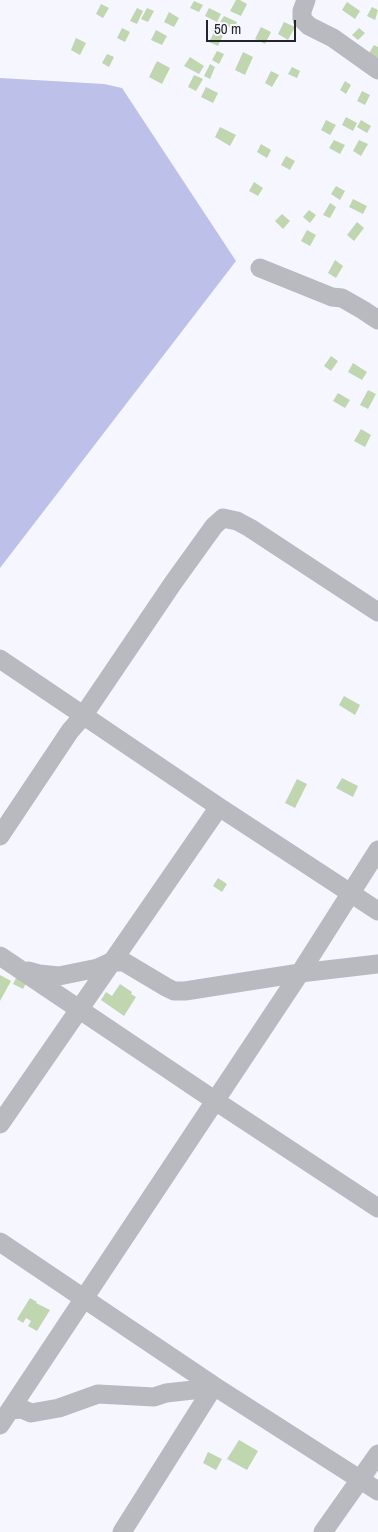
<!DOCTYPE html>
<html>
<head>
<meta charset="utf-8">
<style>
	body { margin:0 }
	#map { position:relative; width:378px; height:1532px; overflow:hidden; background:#f5f6ff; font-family:"Archivo Narrow",sans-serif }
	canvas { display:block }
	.scale { position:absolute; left:206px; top:20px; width:90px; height:22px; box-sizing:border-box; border:2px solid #24252a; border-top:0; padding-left:6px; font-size:15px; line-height:18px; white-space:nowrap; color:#24252a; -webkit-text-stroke:4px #f5f6ff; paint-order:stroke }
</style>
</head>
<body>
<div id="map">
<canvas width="378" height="1532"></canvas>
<div class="scale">50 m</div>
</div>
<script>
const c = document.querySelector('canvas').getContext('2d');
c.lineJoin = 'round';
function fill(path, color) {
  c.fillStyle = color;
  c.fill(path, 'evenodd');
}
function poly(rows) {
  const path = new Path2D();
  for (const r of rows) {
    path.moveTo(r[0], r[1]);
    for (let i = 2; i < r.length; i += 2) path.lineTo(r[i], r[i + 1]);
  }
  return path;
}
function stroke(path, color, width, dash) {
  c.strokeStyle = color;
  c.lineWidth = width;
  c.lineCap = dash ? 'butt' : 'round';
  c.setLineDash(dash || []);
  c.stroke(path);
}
fill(poly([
	[0,78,104,84,122,88,236,261,0,568]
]), '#bdc0e9');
fill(poly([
	[236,0,240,0,247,4,241,16,230,11],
	[194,1,203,5,199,12,190,8],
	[347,2,360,11,355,19,342,10],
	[101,4,109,8,103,18,96,14],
	[372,7,378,10,375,20,367,16],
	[137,8,143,11,137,24,130,21],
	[147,8,154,11,148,22,141,19],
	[209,8,221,14,217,22,205,16],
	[169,12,179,18,174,27,164,22],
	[224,16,237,22,233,29,220,22],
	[284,22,295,27,288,40,278,34],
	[218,25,226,29,218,46,209,42],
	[261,27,271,32,265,44,255,39],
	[122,28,130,32,125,42,117,38],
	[359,28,365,33,358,40,352,35],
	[156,30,167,36,162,45,151,40],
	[76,38,86,43,80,55,71,50],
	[374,45,378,47,378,59,369,53],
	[217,51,224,54,219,64,212,60],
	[243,52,253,57,245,75,235,70],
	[107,54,114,57,109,67,102,63],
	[190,57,204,66,199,74,184,66],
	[157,61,170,68,162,84,149,77],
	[210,64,215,67,210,79,204,76],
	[292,67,300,71,297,78,288,74],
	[271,71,279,75,272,87,265,83],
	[194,75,203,79,196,91,188,87],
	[345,81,351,85,346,94,340,90],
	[206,87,218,93,213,103,201,97],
	[362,91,370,95,365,105,357,101],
	[346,117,357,123,353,131,342,125],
	[326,120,336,125,330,135,321,130],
	[361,120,371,126,367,133,357,127],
	[220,127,236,135,230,146,215,137],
	[334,140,345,145,340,154,329,148],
	[359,140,368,144,361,156,353,151],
	[261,144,271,150,267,158,257,152],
	[286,156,295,161,290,170,281,165],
	[254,182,263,188,258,196,249,191],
	[336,186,345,191,340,200,331,194],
	[353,199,367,206,363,214,349,207],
	[330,203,336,207,330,218,323,215],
	[309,210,316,215,310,223,303,217],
	[282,214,290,221,283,229,275,221],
	[357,222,364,228,354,241,347,235],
	[307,230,316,235,310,246,301,241],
	[335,260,343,266,336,278,328,273],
	[331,356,338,361,331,371,324,366],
	[353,363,367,372,362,380,348,372],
	[368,390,376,394,368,409,360,405],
	[338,393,350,400,345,408,333,401],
	[361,429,371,435,365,447,354,441],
	[344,696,360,705,355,715,339,705],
	[342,778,358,786,353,797,336,788],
	[297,779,307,784,295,808,285,803],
	[218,878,227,884,222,892,213,886],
	[0,975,11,981,0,1001],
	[16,978,26,983,23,989,13,984],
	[120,984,132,992,131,994,136,997,124,1016,101,1000,106,992,112,996],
	[30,1298,37,1302,36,1303,50,1310,37,1331,28,1326,31,1321,26,1318,23,1323,17,1319],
	[239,1440,258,1451,247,1470,227,1459],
	[208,1452,222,1459,216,1470,203,1463]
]), '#c0d6af');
stroke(poly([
	[306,0,302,11,302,19,309,26,333,38,378,70],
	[260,268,332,297,342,298,363,310,378,320],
	[0,659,219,807,378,911],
	[0,836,70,731,83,716,173,583,214,526,223,518,237,521,250,528,378,612],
	[0,956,214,1100,378,1208],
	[28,971,39,974,59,976,98,968,111,962,124,962,166,987,174,991,185,991,300,973,378,964],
	[0,1124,219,807],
	[0,1242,214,1386,378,1491],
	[10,1410,22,1409,31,1413,59,1408,98,1394,154,1397,166,1393,202,1389,214,1386,122,1532],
	[0,1425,300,973,378,850],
	[323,1532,378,1454]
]), '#b9bac0', 19);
</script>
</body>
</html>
